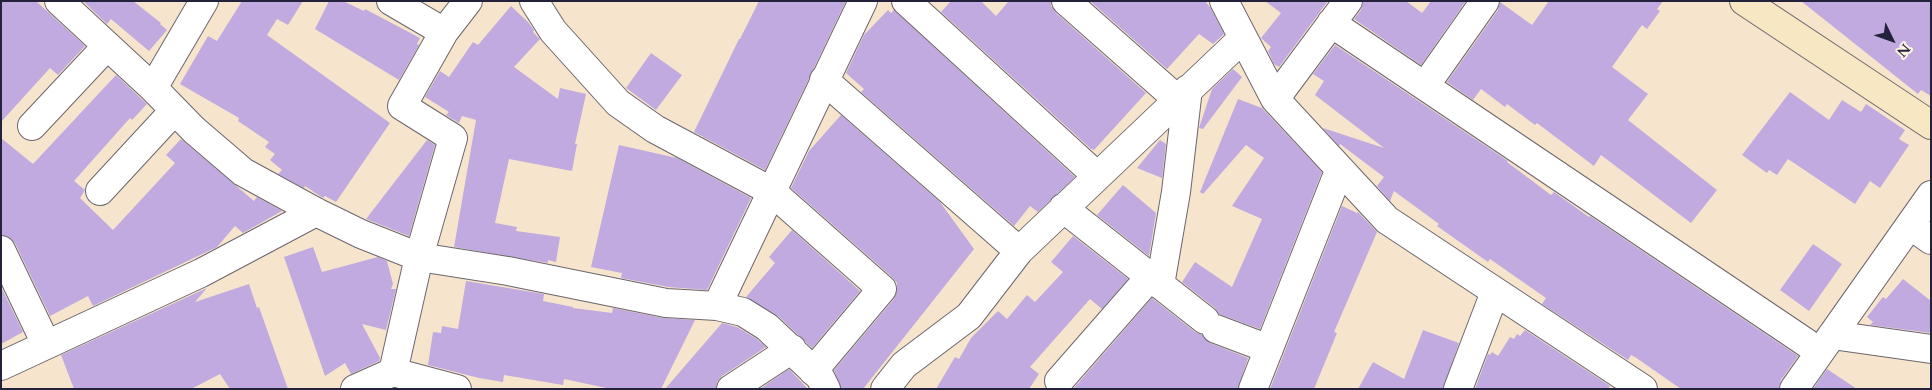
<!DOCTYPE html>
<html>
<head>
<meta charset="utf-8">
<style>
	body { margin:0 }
	#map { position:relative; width:1932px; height:390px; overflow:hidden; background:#f6e5cc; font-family:Cardo,serif }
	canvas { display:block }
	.frame { position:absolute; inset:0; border:2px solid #22223b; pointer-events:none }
	.north { position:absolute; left:1867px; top:15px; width:50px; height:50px; -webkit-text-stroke:4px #fcf5e5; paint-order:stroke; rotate:132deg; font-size:14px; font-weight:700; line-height:20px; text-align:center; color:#22223b }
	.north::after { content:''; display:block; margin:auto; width:18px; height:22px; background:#22223b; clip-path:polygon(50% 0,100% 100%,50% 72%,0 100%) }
</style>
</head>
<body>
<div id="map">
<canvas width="1932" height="390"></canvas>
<div class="frame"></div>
<div class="north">N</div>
</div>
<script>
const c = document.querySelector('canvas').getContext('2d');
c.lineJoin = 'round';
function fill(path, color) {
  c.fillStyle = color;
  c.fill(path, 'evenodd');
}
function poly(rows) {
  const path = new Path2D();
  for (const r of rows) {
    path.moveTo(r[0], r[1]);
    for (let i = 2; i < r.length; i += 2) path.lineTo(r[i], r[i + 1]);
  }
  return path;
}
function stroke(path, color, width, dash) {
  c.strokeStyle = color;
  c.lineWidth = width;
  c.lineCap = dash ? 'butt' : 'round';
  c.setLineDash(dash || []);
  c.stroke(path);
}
fill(poly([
	[1,1,36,1,85,46,58,75,50,68,1,122],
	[84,1,133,1,161,23,160,24,167,30,149,51,111,19,107,24,84,2],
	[242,1,303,1,288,25,277,19,267,35,390,123,336,202,325,196,323,198,305,186,304,188,278,174,282,170,270,160,275,154,265,147,269,142,238,121,239,118,180,84,208,36,217,41],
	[329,1,343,1,364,11,365,9,420,38,417,44,419,45,399,80,315,29],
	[759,1,846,1,765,170,694,132,739,39,740,39],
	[951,1,981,1,996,16,1009,1,1051,1,1051,6,1056,13,1146,93,1094,150,1091,149,941,12],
	[1090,1,1205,1,1210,7,1224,34,1213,44,1199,34,1167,69],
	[1265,1,1328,1,1279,67,1274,64,1268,51,1271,47,1261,38,1281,13],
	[1363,1,1406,1,1422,13,1431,1,1466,1,1421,65,1354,19,1361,10],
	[1549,1,1663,1,1657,9,1660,11,1647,29,1642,25,1612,67,1648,94,1628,120,1717,190,1691,223,1601,155,1594,166,1537,123,1535,125,1507,104,1505,107,1481,89,1473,100,1447,82,1498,10,1500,2,1532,25],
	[1801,1,1931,1,1931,96,1921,90,1918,94],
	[511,6,528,22,534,30,533,32,540,39,514,67,558,99,560,88,586,94,575,144,577,144,572,171,509,159,495,223,517,227,516,231,560,237,556,262,548,260,548,263,454,247,476,120,462,116,459,123,446,115,449,112,425,97,440,71,449,77,473,42,478,45],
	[888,10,891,13,894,10,1075,177,1038,212,1030,206,1014,226,861,92,864,89,846,73,864,35],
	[1335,45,1505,159,1508,161,1507,162,1551,195,1554,192,1589,217,1590,216,1798,356,1781,380,1779,389,1681,389,1635,357,1631,355,1628,360,1542,304,1546,298,1490,259,1488,262,1437,226,1439,224,1394,191,1390,201,1377,186,1384,177,1340,144,1339,146,1323,128,1384,148,1315,95,1324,81,1313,74],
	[651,53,682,75,656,110,626,88],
	[1233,69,1242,77,1203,129,1199,128,1212,89],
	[116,75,147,104,132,120,130,118,74,181,85,190,80,198,113,230,175,163,166,155,181,139,254,201,257,197,282,211,243,233,235,226,217,247,93,306,88,296,50,316,15,243,9,237,1,235,1,138,33,164],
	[1790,92,1829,120,1842,100,1861,112,1866,104,1905,130,1899,139,1909,145,1880,188,1870,181,1855,204,1788,159,1777,175,1769,170,1767,173,1742,155],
	[1238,99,1262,108,1322,172,1260,329,1219,314,1215,308,1182,282,1195,262,1232,287,1262,219,1232,206,1264,158,1246,145,1203,194,1200,192],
	[841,115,940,202,974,249,863,389,841,389,834,370,894,299,897,291,897,283,892,277,791,188,809,151],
	[427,140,435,145,409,236,366,219],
	[1160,140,1166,144,1162,178,1137,168],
	[619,145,677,158,751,198,707,290,668,287,621,278,622,273,591,267],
	[1123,185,1156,213,1149,256,1097,215],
	[1342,206,1357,213,1358,212,1377,232,1334,332,1337,333,1314,389,1270,389],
	[792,230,860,291,812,348,778,316,746,297,775,263,769,257],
	[1073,236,1128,279,1102,309,1090,299,1030,367,1039,374,1029,389,936,389,955,357,959,359,971,338,998,311,1007,319,1027,295,1035,302,1063,272,1051,262],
	[1813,244,1842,264,1809,311,1780,290],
	[313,247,322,272,378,257,387,261,393,284,391,289,396,289,386,330,362,324,380,358,379,361,351,374,345,363,325,376,284,257],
	[1903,279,1931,301,1931,333,1870,325,1873,322,1867,317,1883,297,1886,299],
	[466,281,544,294,543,301,573,307,573,308,612,313,613,308,663,318,695,320,661,389,611,389,564,379,563,385,504,375,503,382,479,378,428,365,433,332,441,333,442,326,458,329],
	[249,284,257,308,259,307,288,389,230,389,220,374,191,389,74,389,61,355,207,288,195,302],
	[1,287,23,332,1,344],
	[1152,298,1195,332,1202,335,1210,343,1248,358,1238,389,1073,389],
	[722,323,737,327,757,339,766,347,722,376,717,382,716,389,665,389],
	[1423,330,1459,343,1443,389,1358,389,1373,362,1404,379],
	[1525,330,1610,386,1608,389,1475,389,1488,354,1490,355,1492,352,1498,356,1510,337,1514,339,1517,334,1520,336],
	[789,369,808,389,760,389],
	[1827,369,1857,389,1813,389]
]), '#c0aadf');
const street = poly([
	[59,1,153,88,194,130,243,172,316,212,361,234,419,257,508,271,666,303,717,306,743,312,767,327,820,377,826,389],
	[391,1,444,32],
	[534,1,553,31,618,103,655,129,771,191,882,289,813,371],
	[906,1,1097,176],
	[1066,1,1177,99],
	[1224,1,1275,99,1387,220,1643,389],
	[1331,23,1820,352],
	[824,80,1019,251],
	[1425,86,1485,1],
	[153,88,204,1],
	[1275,99,1348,1],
	[32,126,107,46],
	[100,191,174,111],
	[1063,208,1205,320],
	[1910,225,1931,240],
	[1,250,46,344],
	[1160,285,1176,192,1188,89],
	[717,306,863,1],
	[1216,329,1269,349],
	[1832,335,1931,349],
	[1,366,201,273,316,212],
	[393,372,419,257,453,138,402,106,444,32,468,1],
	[1059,381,1150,277],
	[355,389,393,372,457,389],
	[731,389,792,349],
	[885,389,904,365,969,316,1019,251,1242,39],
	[1253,389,1339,171],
	[1458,389,1495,292],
	[1794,389,1931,195]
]);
const secondary = poly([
	[1744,1,1931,125]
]);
stroke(street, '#6c666e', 30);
stroke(secondary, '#6c666e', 30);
stroke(street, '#fff', 28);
stroke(secondary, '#f7e8c3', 28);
</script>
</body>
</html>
